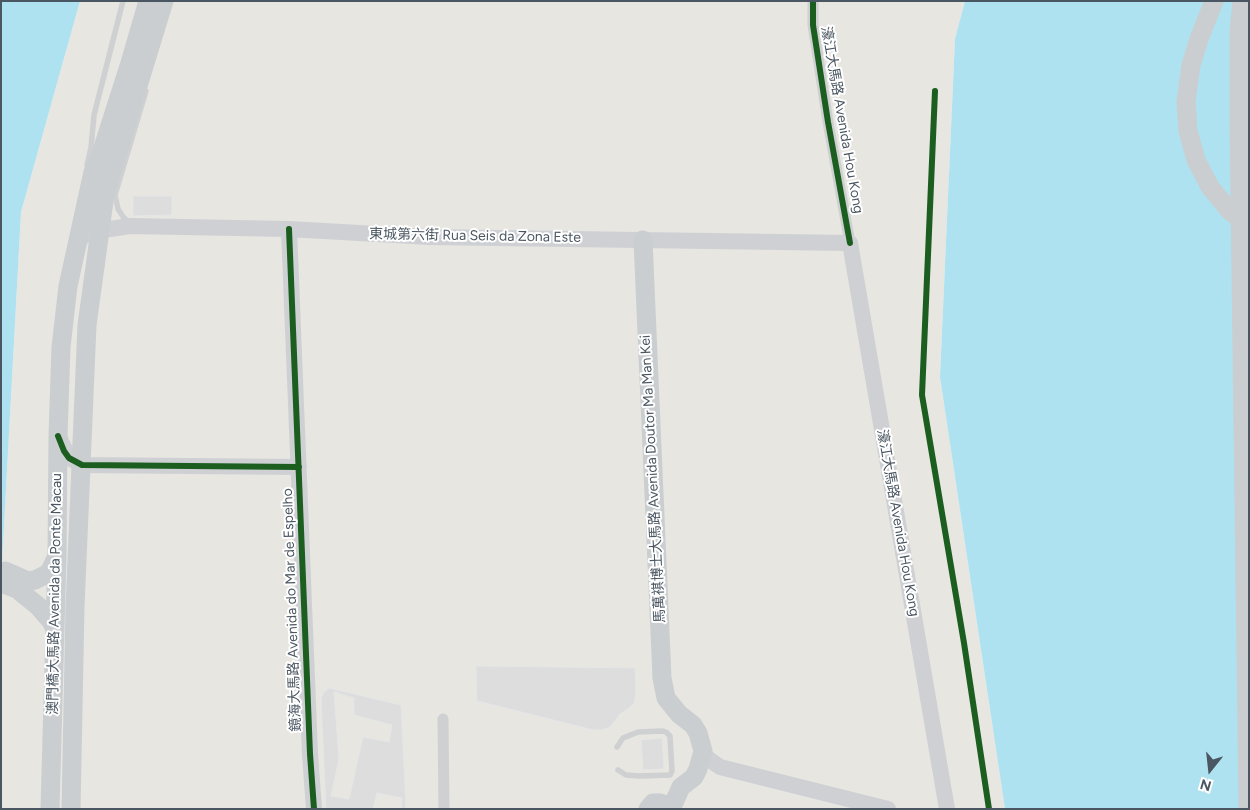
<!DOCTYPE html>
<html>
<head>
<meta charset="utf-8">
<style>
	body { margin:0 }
	#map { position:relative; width:1250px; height:810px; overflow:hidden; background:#f4f4f4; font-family:Figtree,sans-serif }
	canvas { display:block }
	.frame { position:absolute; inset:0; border:2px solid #4a5661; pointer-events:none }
	.north { position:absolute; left:1185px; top:745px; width:50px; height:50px; -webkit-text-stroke:4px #fff; paint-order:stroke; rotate:196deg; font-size:14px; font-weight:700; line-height:20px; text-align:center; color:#4a5661 }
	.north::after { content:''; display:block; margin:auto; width:18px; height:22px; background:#4a5661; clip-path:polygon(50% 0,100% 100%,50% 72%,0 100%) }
</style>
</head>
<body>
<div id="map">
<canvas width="1250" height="810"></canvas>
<div class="frame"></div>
<div class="north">N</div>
</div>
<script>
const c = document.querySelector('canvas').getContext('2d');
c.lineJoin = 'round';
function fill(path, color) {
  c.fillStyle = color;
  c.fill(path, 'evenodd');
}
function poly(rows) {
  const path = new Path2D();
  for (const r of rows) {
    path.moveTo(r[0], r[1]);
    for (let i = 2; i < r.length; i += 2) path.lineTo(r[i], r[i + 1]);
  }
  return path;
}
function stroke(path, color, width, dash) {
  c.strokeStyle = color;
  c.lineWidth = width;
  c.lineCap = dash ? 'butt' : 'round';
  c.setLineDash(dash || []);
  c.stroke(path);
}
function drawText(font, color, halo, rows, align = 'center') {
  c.font = font + ' Figtree,"Noto Sans SC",sans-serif';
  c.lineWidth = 4;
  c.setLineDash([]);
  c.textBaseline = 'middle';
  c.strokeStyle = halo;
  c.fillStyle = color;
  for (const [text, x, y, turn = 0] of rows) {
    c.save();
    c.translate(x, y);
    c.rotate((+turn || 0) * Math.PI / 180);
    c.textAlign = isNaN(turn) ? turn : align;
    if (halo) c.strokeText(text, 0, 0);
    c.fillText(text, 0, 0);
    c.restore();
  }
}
fill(poly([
	[80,1,965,1,955,39,940,377,1005,809,1,809,1,581,21,212]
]), '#e7e6e1');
fill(poly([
	[1,1,80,1,21,212,1,581],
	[965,1,1249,1,1249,809,1005,809,940,377,955,39]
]), '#aee2f0');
const building = poly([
	[133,196,172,196,172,215,133,216,133,196],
	[476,666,635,668,636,692,634,703,629,708,620,714,610,727,601,730,593,730,477,701,476,666],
	[329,688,401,705,406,809,326,809,321,699,324,692,329,688],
	[334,692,354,698,354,715,392,725,389,742,363,737,349,799,331,796,339,759,334,692],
	[662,738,664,769,643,770,641,740,662,738],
	[377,793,402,798,401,809,373,809,377,793]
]);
fill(building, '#ddddde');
stroke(building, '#e5e6e7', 1);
stroke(poly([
	[87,165,91,148,94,115,123,1],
	[129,222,124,218,118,209,115,195,146,91],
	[617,747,623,738,638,732,663,731,666,732,670,736,672,771,670,775,639,776,626,775,618,770]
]), '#ced0d2', 5.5);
stroke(poly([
	[813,1,813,25,828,122,850,243],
	[443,719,444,809]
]), '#ced0d2', 11);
stroke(poly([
	[289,229,310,754,314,809],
	[77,241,90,232,130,226,289,229,429,237,850,243,947,809],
	[59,437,69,458,82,465,299,467],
	[703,755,720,767,888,809]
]), '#ced0d4', 16);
stroke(poly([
	[1242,1,1239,31,1239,123,1248,809],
	[643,240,662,678,666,698,679,714,693,725,698,733,703,751,698,769,694,777,681,787,671,809],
	[5,571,28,581,35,580,49,573,56,558],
	[1,583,17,589,38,606,51,621,54,627],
	[50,809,57,556,58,436,61,347,68,286,93,172,100,157,130,63,148,1],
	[71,809,75,607,87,325,105,194,164,1],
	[648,809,653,803,660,803,666,805,668,809]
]), '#caced1', 19);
stroke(poly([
	[1214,1,1199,39,1191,65,1186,102,1188,131,1196,160,1210,187,1229,210,1249,227]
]), '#caced1', 19);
stroke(poly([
	[813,1,813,25,828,122,850,243],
	[935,91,922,395,964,643,989,809],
	[289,229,310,754,314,809],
	[58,436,64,451,69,458,82,465,299,467]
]), '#1b5e20', 6);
drawText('14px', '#4a5661', '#fff', [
	["濠江大馬路 Avenida Hou Kong",842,120,80],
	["東城第六街 Rua Seis da Zona Este",475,236,1],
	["馬萬祺博士大馬路 Avenida Doutor Ma Man Kei",653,479,-93],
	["濠江大馬路 Avenida Hou Kong",898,523,80],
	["澳門橋大馬路 Avenida da Ponte Macau",55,594,-89],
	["鏡海大馬路 Avenida do Mar de Espelho",292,610,-92]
]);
</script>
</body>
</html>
